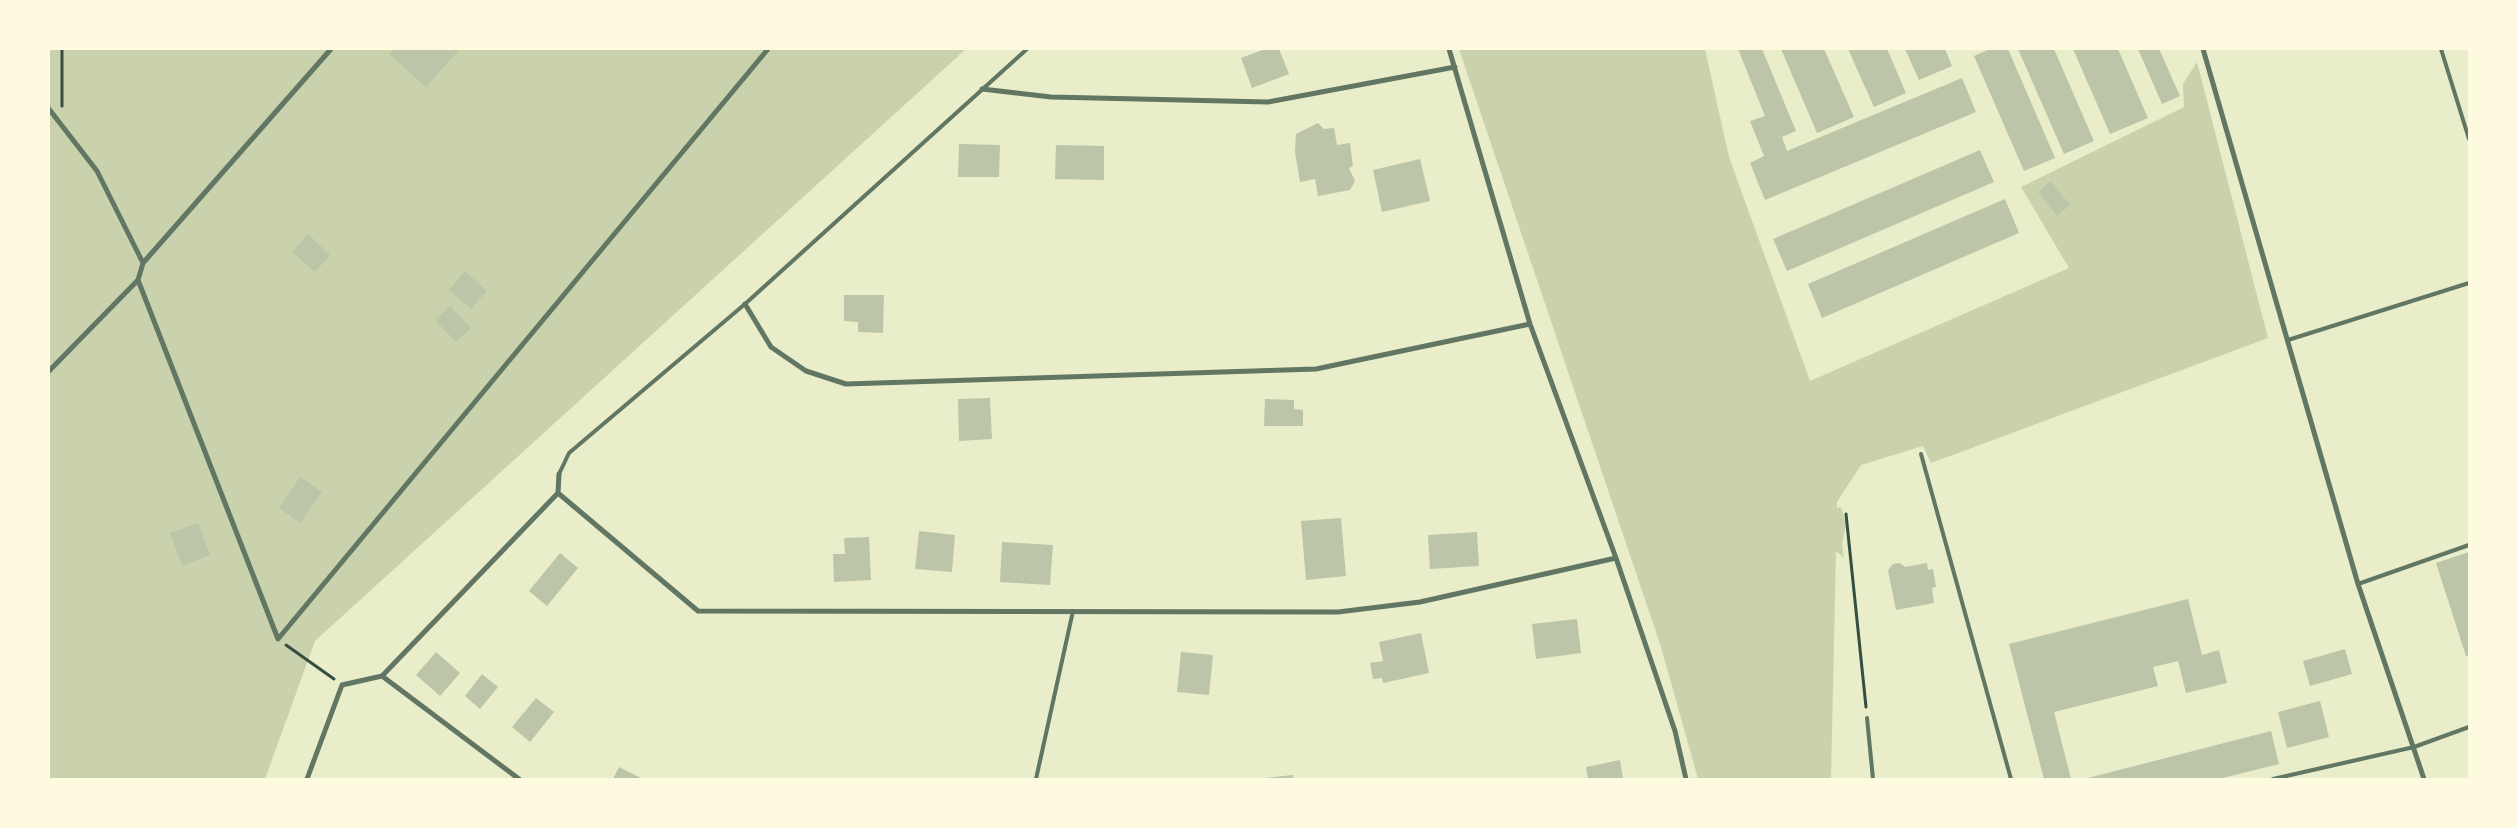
<!DOCTYPE html>
<html>
<head>
<meta charset="utf-8">
<style>
	body { margin:0 }
	#map { position:relative; width:2518px; height:828px; overflow:hidden; background:#e9edc9; font-family:"Times New Roman",serif }
	canvas { display:block }
	.frame { position:absolute; inset:0; border:50px solid #fefae0; pointer-events:none }
</style>
</head>
<body>
<div id="map">
<canvas width="2518" height="828"></canvas>
<div class="frame"></div>
</div>
<script>
const c = document.querySelector('canvas').getContext('2d');
c.lineJoin = 'round';
function fill(path, color) {
  c.fillStyle = color;
  c.fill(path, 'evenodd');
}
function poly(rows) {
  const path = new Path2D();
  for (const r of rows) {
    path.moveTo(r[0], r[1]);
    for (let i = 2; i < r.length; i += 2) path.lineTo(r[i], r[i + 1]);
  }
  return path;
}
function stroke(path, color, width, dash) {
  c.strokeStyle = color;
  c.lineWidth = width;
  c.lineCap = dash ? 'butt' : 'round';
  c.setLineDash(dash || []);
  c.stroke(path);
}
fill(poly([
	[49,49,966,49,315,641,265,779,49,779],
	[1459,49,1705,49,1729,157,1810,381,2069,268,2021,187,2184,107,2183,84,2197,62,2268,338,1931,463,1923,446,1861,465,1837,502,1837,508,1840,507,1842,510,1846,524,1842,543,1844,558,1836,551,1831,779,1698,779,1661,647]
]), '#cad2ad');
fill(poly([
	[394,49,460,49,426,87,389,54],
	[1265,49,1279,49,1289,74,1252,88,1241,58],
	[1738,49,1762,49,1796,131,1782,137,1787,151,1962,78,1976,112,1765,200,1750,163,1764,156,1750,121,1765,116],
	[1781,49,1824,49,1854,117,1817,133],
	[1848,49,1887,49,1906,93,1874,107],
	[1905,49,1945,49,1952,66,1919,80],
	[1990,49,2008,49,2055,158,2024,171,1974,56],
	[2018,49,2054,49,2094,141,2064,154],
	[2073,49,2118,49,2148,118,2110,134],
	[2138,49,2159,49,2180,96,2162,104],
	[1318,123,1324,129,1334,128,1337,145,1350,143,1353,166,1349,168,1355,181,1350,190,1318,196,1315,179,1300,182,1295,152,1296,134],
	[959,144,1000,145,999,177,958,177],
	[1056,145,1104,146,1104,180,1055,179],
	[1980,150,1994,182,1787,271,1773,239],
	[1420,159,1430,201,1382,212,1373,170],
	[2051,181,2070,205,2057,216,2038,192],
	[2005,199,2019,233,1822,318,1808,284],
	[308,234,330,255,315,272,292,252],
	[465,271,487,291,471,309,449,290],
	[844,295,884,295,883,333,858,332,858,322,844,321],
	[450,306,471,328,456,342,435,320],
	[990,398,992,439,959,441,958,399],
	[1265,399,1294,400,1294,409,1303,410,1303,426,1264,426],
	[300,477,322,492,300,523,279,508],
	[1341,518,1346,576,1306,580,1301,521],
	[198,523,210,555,182,566,170,533],
	[919,531,955,535,952,572,915,569],
	[1477,532,1479,566,1430,569,1428,535],
	[869,537,871,580,834,582,833,554,845,554,844,538],
	[1002,542,1053,545,1050,585,1000,582],
	[2469,552,2469,655,2466,656,2436,563],
	[560,553,578,568,547,606,529,591],
	[1900,563,1905,567,1927,563,1928,570,1933,569,1936,587,1932,588,1934,603,1896,610,1888,570,1893,564],
	[2188,599,2202,655,2219,650,2227,683,2186,693,2178,661,2153,667,2158,686,2054,712,2071,779,2044,779,2009,644],
	[1577,619,1581,653,1536,659,1532,624],
	[1421,633,1429,673,1383,683,1382,678,1373,679,1370,663,1383,661,1379,642],
	[2345,649,2352,674,2310,686,2303,661],
	[436,652,460,673,440,696,416,675],
	[1181,652,1213,655,1209,695,1177,692],
	[482,674,498,687,480,709,465,696],
	[536,698,554,712,530,742,512,727],
	[2320,701,2329,737,2287,748,2278,712],
	[2271,731,2279,764,2219,779,2084,779],
	[1620,760,1623,779,1588,779,1586,767],
	[619,767,643,779,613,779],
	[1293,775,1293,779,1265,779,1265,778]
]), '#bcc5a7');
stroke(poly([
	[62,49,62,106],
	[1846,514,1866,707],
	[286,645,334,679]
]), '#344e41', 3);
stroke(poly([
	[2441,49,2469,139],
	[2288,340,2469,283],
	[1921,454,2011,779],
	[559,474,569,453,745,304,1027,49],
	[2358,584,2469,545],
	[1867,718,1873,779],
	[1036,779,1073,611],
	[2273,779,2414,747,2469,727]
]), '#617663', 4);
stroke(poly([
	[1449,49,1530,324,1616,558,1675,731,1686,779],
	[2203,49,2358,584,2424,779],
	[982,89,1051,97,1268,102,1455,67],
	[49,109,97,171,143,263,138,280,49,371],
	[143,263,331,49],
	[138,280,278,639,768,49],
	[745,304,771,347,806,371,846,384,1316,369,1530,324],
	[559,474,558,493,698,611,1338,612,1420,602,1616,558],
	[382,676,558,493],
	[382,676,519,779],
	[307,779,342,685,382,676]
]), '#617663', 5);
</script>
</body>
</html>
